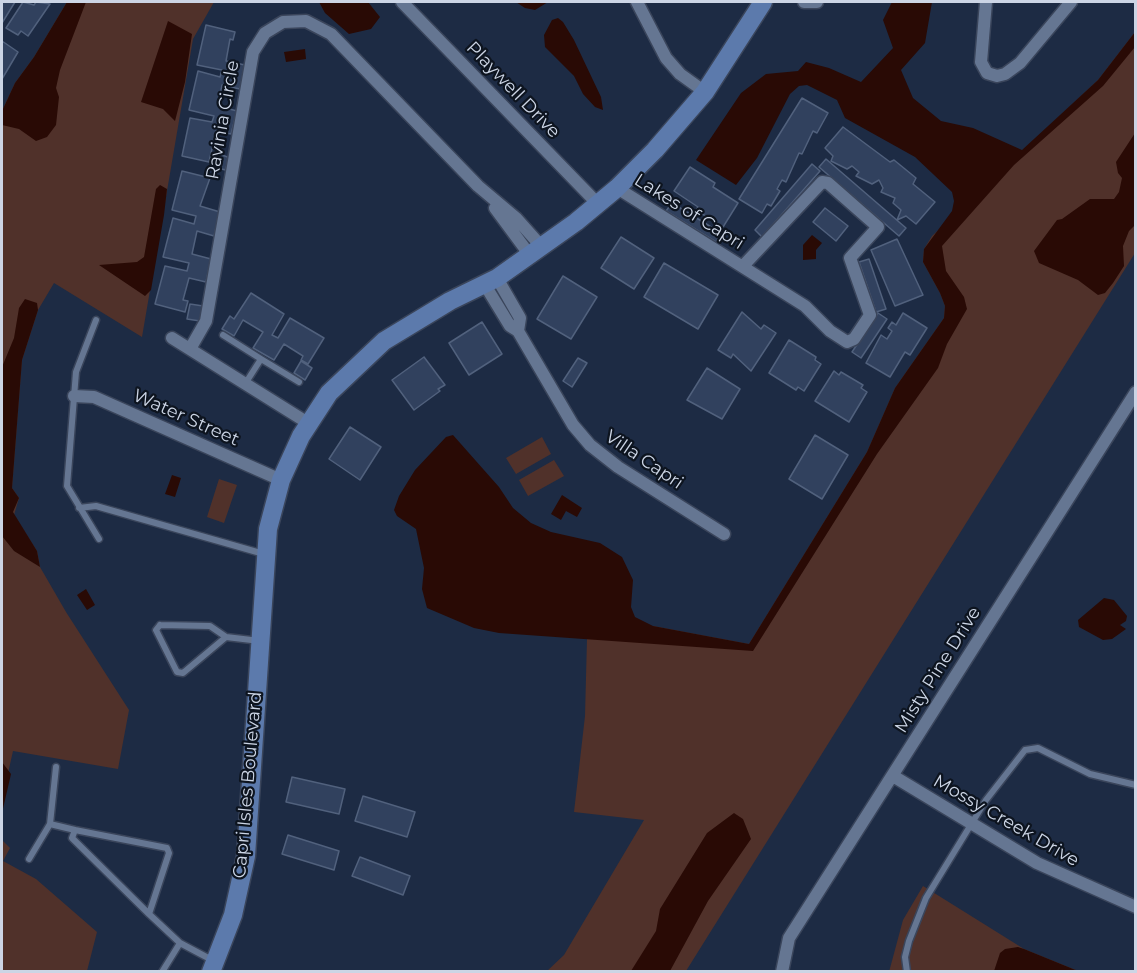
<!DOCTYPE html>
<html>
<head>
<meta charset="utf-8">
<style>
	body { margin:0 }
	#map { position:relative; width:1137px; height:973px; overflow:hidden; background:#1d2b44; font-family:Montserrat,sans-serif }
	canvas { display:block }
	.frame { position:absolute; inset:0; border:3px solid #ccd5e5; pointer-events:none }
</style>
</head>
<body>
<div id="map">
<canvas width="1137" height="973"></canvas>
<div class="frame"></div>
</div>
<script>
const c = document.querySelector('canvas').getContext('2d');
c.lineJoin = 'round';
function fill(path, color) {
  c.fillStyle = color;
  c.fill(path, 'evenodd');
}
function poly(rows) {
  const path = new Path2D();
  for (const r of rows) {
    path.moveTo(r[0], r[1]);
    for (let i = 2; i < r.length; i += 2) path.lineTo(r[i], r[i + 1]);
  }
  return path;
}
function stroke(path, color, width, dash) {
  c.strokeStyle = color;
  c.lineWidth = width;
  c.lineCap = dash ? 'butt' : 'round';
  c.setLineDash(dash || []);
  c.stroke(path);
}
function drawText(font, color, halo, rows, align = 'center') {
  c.font = font + ' Montserrat,sans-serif';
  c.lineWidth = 4.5;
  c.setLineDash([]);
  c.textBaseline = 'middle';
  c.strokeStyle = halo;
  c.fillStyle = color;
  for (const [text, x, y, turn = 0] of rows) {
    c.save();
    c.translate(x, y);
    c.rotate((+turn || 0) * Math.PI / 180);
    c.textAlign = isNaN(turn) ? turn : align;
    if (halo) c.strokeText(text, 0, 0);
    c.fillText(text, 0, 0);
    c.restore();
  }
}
fill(poly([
	[67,2,214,2,193,39,142,337,54,283,38,310,22,360,12,488,19,498,14,515,37,551,40,567,66,612,129,710,118,769,13,751,2,800,2,111,15,83,34,57],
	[1135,32,1135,253,686,971,546,972,564,955,644,820,574,812,585,716,587,639,653,626,749,644,867,452,895,388,944,318,945,306,940,293,923,262,924,249,932,236,1098,80],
	[542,437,551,454,516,474,506,458],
	[554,460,564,476,528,496,519,480],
	[219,479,237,485,224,523,207,517],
	[2,840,10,848,3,861,36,879,97,932,87,971,2,971],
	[923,886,1024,949,1078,971,889,972,903,920]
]), '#50312a');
fill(poly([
	[67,2,86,2,60,70,56,88,59,97,56,125,47,137,36,141,19,129,2,125,2,111,15,83,34,57],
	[319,2,368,2,380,17,371,29,349,34,325,13],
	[516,2,548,2,535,10,525,8],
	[892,2,932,2,925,43,901,70,913,98,941,121,973,128,1022,150,1098,80,1135,32,1135,47,1103,86,1014,165,942,246,946,271,964,297,967,309,947,344,938,368,877,454,753,651,499,633,474,628,427,608,422,589,424,568,416,529,397,516,394,510,399,496,415,470,446,437,453,435,499,487,513,508,531,523,551,532,600,543,622,557,633,580,631,607,635,617,653,626,749,644,867,452,895,388,944,318,945,306,940,293,923,262,924,249,952,211,954,201,952,192,915,157,845,118,837,100,807,85,799,86,790,94,757,158,736,185,696,160,741,93,766,74,798,71,806,62,829,68,861,82,893,48,883,20],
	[558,18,563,22,574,40,601,97,603,110,595,107,583,94,574,76,545,47,544,35,552,20],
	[168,21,192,34,185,82,175,121,163,109,141,102],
	[305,49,306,59,286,62,284,52],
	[1135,133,1135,225,1129,231,1123,246,1124,266,1113,283,1105,293,1098,295,1078,280,1039,263,1034,251,1057,220,1062,219,1090,199,1114,199,1119,192,1122,178,1118,173,1116,162],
	[160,185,167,189,164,215,151,290,145,296,99,265,137,262,144,257,156,189],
	[812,235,822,243,816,250,816,259,803,260,803,245],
	[25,299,37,303,38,310,22,360,12,488,19,498,13,512,37,551,40,567,14,551,2,536,2,367,14,338,19,308],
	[172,475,181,478,175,497,165,494],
	[562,495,582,508,577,517,566,511,561,520,551,514],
	[86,589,95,605,87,610,77,595],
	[1104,598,1114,600,1127,616,1126,621,1120,625,1126,629,1112,639,1103,640,1079,627,1078,620],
	[2,762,11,774,2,813],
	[734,813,743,819,751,839,708,901,670,971,631,971,656,931,660,909,707,833],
	[1018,947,1024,949,1078,971,994,971,1000,953,1005,949]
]), '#290a05');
const building = poly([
	[2,2,15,2,2,23,2,2],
	[23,2,34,5,36,2,50,4,28,36,21,31,18,35,6,28,23,2],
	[206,25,235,32,233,40,230,39,226,61,245,65,240,89,222,85,218,106,237,111,231,134,216,131,209,162,182,156,190,118,212,122,214,116,189,110,198,71,220,77,222,70,197,65,206,25],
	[2,41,18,52,2,79,2,41],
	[802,98,828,113,817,133,813,131,802,154,799,153,786,182,782,180,777,189,780,191,771,206,767,204,762,213,739,199,802,98],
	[843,127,890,162,894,160,916,178,913,184,935,202,916,224,906,216,897,220,901,210,893,203,895,198,881,192,883,188,879,180,872,184,856,176,859,172,852,166,847,169,831,161,833,156,825,148,843,127],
	[217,153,230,158,225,170,213,166,217,153],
	[826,159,906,228,899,236,819,167,826,159],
	[812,164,820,171,762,237,755,230,812,164],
	[690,167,715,183,713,187,738,203,723,227,696,210,698,207,674,191,690,167],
	[182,171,210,178,200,206,220,212,214,236,197,231,192,254,211,259,206,282,189,278,183,300,188,301,185,312,155,304,165,266,187,271,189,263,163,257,173,218,194,224,196,216,172,210,182,171],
	[672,203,721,233,716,242,666,211,672,203],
	[825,208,848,226,836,241,813,222,825,208],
	[621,237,654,258,634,289,601,268,621,237],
	[897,239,923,295,895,306,871,250,897,239],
	[869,259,886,309,876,312,859,262,869,259],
	[664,263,718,295,698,329,644,297,664,263],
	[563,276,597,297,571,339,537,319,563,276],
	[251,293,284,314,272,335,278,338,290,318,324,338,308,364,301,360,303,356,284,344,274,360,253,348,263,332,243,320,234,336,222,329,230,316,234,319,251,293],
	[190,304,203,306,200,321,187,319,190,304],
	[742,312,761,329,764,325,776,333,751,371,733,354,731,358,718,350,742,312],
	[878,313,887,319,861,358,852,352,878,313],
	[903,313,927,328,910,355,905,352,890,377,866,363,881,335,887,339,892,331,888,328,892,322,896,325,903,313],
	[482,322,502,354,469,375,449,343,482,322],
	[789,340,816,357,815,360,821,364,804,391,798,387,796,390,769,373,789,340],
	[424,357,445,385,438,389,440,391,414,410,392,380,424,357],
	[578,358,587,363,572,387,563,381,578,358],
	[301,361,312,368,305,380,294,373,301,361],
	[707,368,740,389,722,419,687,400,707,368],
	[834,371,839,375,841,372,863,385,861,388,867,392,849,422,815,401,834,371],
	[350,427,381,447,360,480,329,459,350,427],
	[815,435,848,455,822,499,789,479,815,435],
	[292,777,345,789,339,814,286,802,292,777],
	[363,796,415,812,407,837,355,821,363,796],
	[288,835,339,851,334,870,282,854,288,835],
	[360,857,410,876,403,895,352,876,360,857]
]);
fill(building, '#31415e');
stroke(building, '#51617d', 1.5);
const lane = poly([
	[96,320,76,372,67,486,99,539],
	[223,335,261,359,245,384],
	[261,359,299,382],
	[79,508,96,506,264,554],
	[160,625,210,626,226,637,183,673,177,672,156,630,160,625],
	[226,637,260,641],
	[50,824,75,830],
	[75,830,167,848,169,853,149,914,72,838,75,830],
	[29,859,50,824,56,767],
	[149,914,180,943,212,960],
	[162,972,180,943],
	[907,972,905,957,909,941,926,898,986,800,1025,750,1038,748,1090,774,1136,785]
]);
const street = poly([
	[402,2,598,204],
	[637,2,666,58,680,74,705,92],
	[804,2,817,2],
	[986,2,981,62,987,73,997,76,1005,74,1020,63,1071,2],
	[617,188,805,306,830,331,847,342,854,339,870,315,850,258,878,227,828,183,822,182,743,266],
	[495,208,529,254],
	[497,278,520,318,518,331],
	[485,285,510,326,518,331,573,425,590,445,618,467,724,534],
	[172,338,308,423],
	[190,349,206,321,253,52,265,33,283,22,306,21,331,34,478,186,516,218,541,246],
	[74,396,94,397,281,480],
	[893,776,1037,863,1136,907],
	[782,972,789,938,1136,392]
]);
const secondary = poly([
	[211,972,233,915,246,856,268,529,281,480,301,436,329,393,384,341,450,301,497,278,576,222,617,188,655,150,705,92,763,2]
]);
stroke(lane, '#3a455b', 9);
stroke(street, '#3a455b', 15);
stroke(secondary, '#3a455b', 21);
stroke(lane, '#657692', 6);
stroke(street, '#657692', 12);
stroke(secondary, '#5c7aac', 18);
drawText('18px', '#ccd5e5', '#0d141f', [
	["Playwell Drive",513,90,46],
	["Ravinia Circle",223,120,-80],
	["Lakes of Capri",689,212,32],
	["Water Street",186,418,24],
	["Villa Capri",644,460,34],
	["Misty Pine Drive",938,670,-58],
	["Capri Isles Boulevard",248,785,-85],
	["Mossy Creek Drive",1006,821,30]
]);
</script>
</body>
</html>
